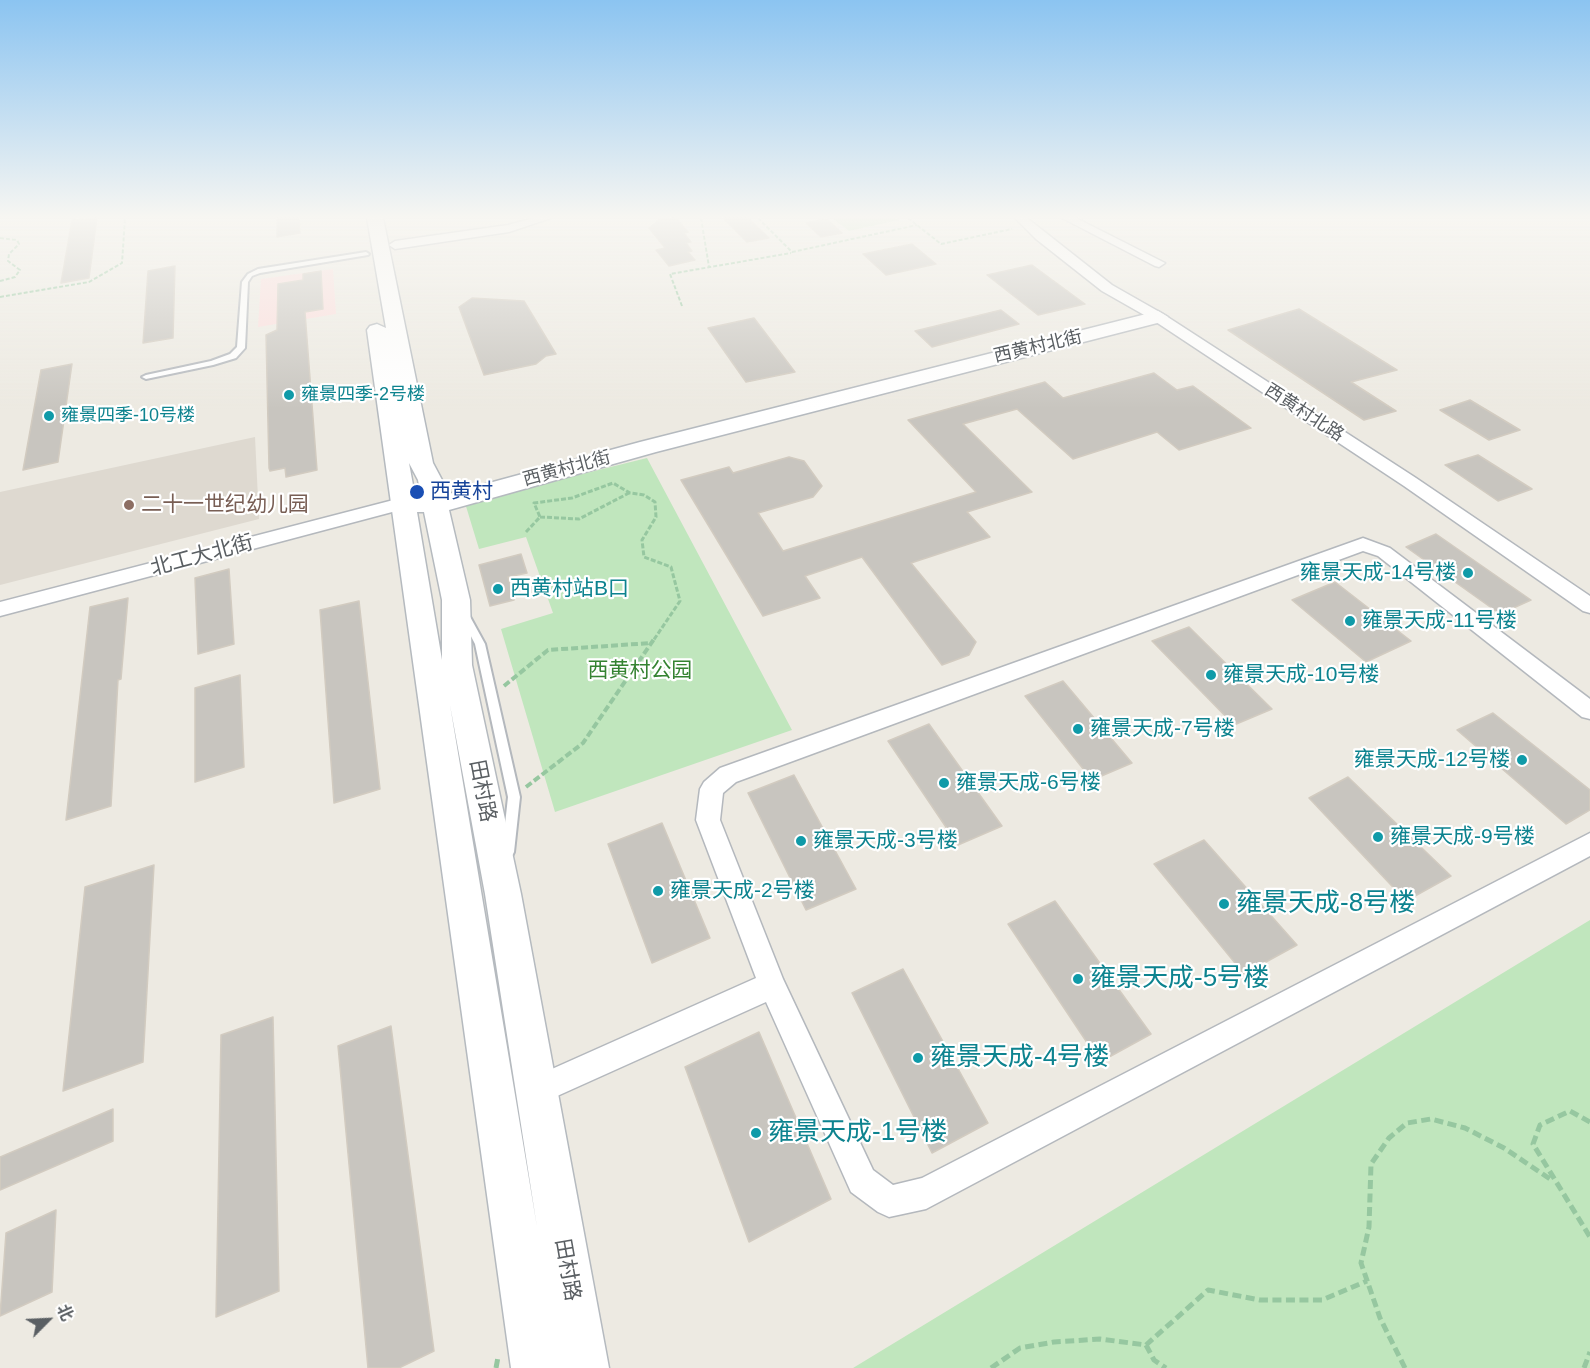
<!DOCTYPE html>
<html>
<head>
<meta charset="utf-8">
<style>
	body { margin:0 }
	#map { position:relative; width:1590px; height:1368px; overflow:hidden; background:#edeae2; font-family:Helvetica,"Noto Sans SC",sans-serif }
	canvas { display:block }
	.north { position:absolute; left:18px; top:1290px; width:60px; height:60px; -webkit-text-stroke:4px #fff; paint-order:stroke; rotate:66deg; font-size:16px; font-weight:700; line-height:24px; text-align:center; color:#5a5f63 }
	.north::after { content:''; display:block; margin:auto; width:21px; height:27px; background:#5a5f63; clip-path:polygon(50% 0,100% 100%,50% 72%,0 100%) }
</style>
</head>
<body>
<div id="map">
<canvas width="1590" height="1368"></canvas>
<div class="north">北</div>
</div>
<script>
const c = document.querySelector('canvas').getContext('2d');
c.lineJoin = 'round';
function fill(path, color) {
  c.fillStyle = color;
  c.fill(path, 'evenodd');
}
function poly(rows) {
  const path = new Path2D();
  for (const r of rows) {
    path.moveTo(r[0], r[1]);
    for (let i = 2; i < r.length; i += 2) path.lineTo(r[i], r[i + 1]);
  }
  return path;
}
function stroke(path, color, width, dash) {
  c.strokeStyle = color;
  c.lineWidth = width;
  c.lineCap = dash ? 'butt' : 'round';
  c.setLineDash(dash || []);
  c.stroke(path);
}
function drawText(font, color, halo, rows, align = 'center') {
  c.font = font + ' Helvetica,"Noto Sans SC",sans-serif';
  c.lineWidth = 4.5;
  c.setLineDash([]);
  c.textBaseline = 'middle';
  c.strokeStyle = halo;
  c.fillStyle = color;
  for (const [text, x, y, turn = 0] of rows) {
    c.save();
    c.translate(x, y);
    c.rotate((+turn || 0) * Math.PI / 180);
    c.textAlign = isNaN(turn) ? turn : align;
    if (halo) c.strokeText(text, 0, 0);
    c.fillText(text, 0, 0);
    c.restore();
  }
}
fill(poly([
	[255,437,259,519,0,585,0,492]
]), '#ded9d0');
fill(poly([
	[333,269,336,314,258,327,261,279]
]), '#fcdddc');
fill(poly([
	[832,218,895,218,899,220,849,231],
	[647,458,792,730,555,812,501,629,553,613,526,537,479,549,465,503],
	[1590,920,1590,1368,853,1368]
]), '#c0e6bd');
const building = poly([
	[97,218,89,278,61,283,72,220,97,218],
	[277,218,299,218,300,233,277,237,277,218],
	[676,218,688,232,684,233,691,242,686,243,692,251,688,252,695,260,669,266,656,250,665,248,649,228,660,219,676,218],
	[723,218,748,218,769,238,747,242,723,218],
	[827,219,842,233,821,237,806,223,827,219],
	[912,244,936,264,886,275,863,254,912,244],
	[1032,265,1085,304,1038,315,987,275,1032,265],
	[175,266,173,338,143,343,148,271,175,266],
	[321,271,323,309,305,312,317,470,286,477,285,468,270,471,269,468,266,335,277,330,278,284,303,280,303,274,321,271],
	[472,298,524,301,556,354,546,356,536,364,484,375,459,307,472,298],
	[1299,309,1397,370,1351,382,1396,411,1364,420,1228,330,1299,309],
	[1001,310,1019,324,932,347,915,331,1001,310],
	[754,318,795,372,746,382,708,328,754,318],
	[72,364,58,462,23,470,41,370,72,364],
	[1154,373,1177,390,1193,386,1251,428,1179,450,1157,432,1073,459,1017,409,963,424,1032,492,967,512,990,537,911,563,976,642,969,655,942,665,862,557,805,576,820,598,763,616,681,480,729,467,733,473,789,457,804,461,822,486,813,497,758,513,783,551,976,492,908,420,1045,382,1063,398,1154,373],
	[1470,400,1520,430,1489,440,1440,410,1470,400],
	[1478,455,1532,489,1498,501,1445,465,1478,455],
	[1436,534,1531,600,1500,614,1406,547,1436,534],
	[521,554,527,573,508,577,514,600,490,606,479,565,521,554],
	[229,569,234,644,198,654,195,578,229,569],
	[1335,582,1411,641,1366,662,1292,600,1335,582],
	[128,598,121,679,118,680,111,806,66,820,90,607,128,598],
	[359,601,380,789,334,803,320,610,359,601],
	[1189,627,1272,709,1234,725,1152,641,1189,627],
	[240,675,244,767,195,782,195,688,240,675],
	[1063,681,1132,763,1092,780,1025,696,1063,681],
	[1493,713,1590,790,1590,810,1566,824,1457,730,1493,713],
	[929,724,1002,826,958,845,888,741,929,724],
	[794,775,856,889,806,910,748,793,794,775],
	[1348,777,1451,876,1406,901,1309,798,1348,777],
	[662,823,710,938,652,963,608,844,662,823],
	[1204,840,1297,945,1244,974,1154,864,1204,840],
	[154,865,143,1062,63,1091,85,887,154,865],
	[1055,901,1151,1034,1100,1062,1008,924,1055,901],
	[903,969,988,1123,932,1153,852,993,903,969],
	[273,1017,279,1291,216,1317,221,1035,273,1017],
	[391,1026,434,1351,399,1368,368,1368,338,1046,391,1026],
	[759,1032,831,1199,749,1242,685,1067,759,1032],
	[113,1109,113,1141,0,1190,0,1157,113,1109],
	[56,1210,52,1292,0,1316,6,1233,56,1210]
]);
fill(building, '#c8c5bf');
stroke(building, '#d2cbc0', 1.5);
const lane = poly([
	[366,252,369,254,368,255,260,273,252,276,248,282,245,348,236,358,213,365,146,379,142,377,146,375,211,361,230,354,237,347,242,282,248,274,258,269,366,252],
	[465,611,468,613,485,644,520,797,514,852,512,856,508,857,504,856,502,852,508,797,475,644,460,615,465,611]
]);
const street = poly([
	[534,218,551,218,509,232,395,249,389,245,395,241,508,225,534,218],
	[1015,218,1027,218,1112,285,1163,314,1416,478,1590,596,1590,613,1583,611,1404,486,1153,320,1102,291,1036,239,1015,218],
	[1062,218,1076,218,1165,263,1159,267,1155,266,1062,218],
	[405,497,411,499,414,503,411,507,0,616,0,602,405,497],
	[1363,538,1390,548,1590,699,1590,719,1582,717,1378,556,1363,551,736,782,723,793,720,820,783,979,873,1170,893,1185,922,1178,1590,833,1590,856,926,1209,889,1217,878,1212,851,1192,766,1002,535,1106,525,1101,520,1091,525,1081,756,978,696,820,700,789,704,782,720,768,1363,538]
]);
const secondary = poly([
	[367,218,383,218,433,463,442,480,445,495,640,442,1158,311,1168,317,1165,321,656,452,449,510,470,600,472,665,521,894,609,1368,511,1368,367,330,370,326,377,324,386,328,367,218],
	[409,463,418,480,421,496,415,496,409,463],
	[417,512,424,512,442,600,442,660,417,512],
	[450,705,485,894,537,1227,450,705]
]);
stroke(lane, '#b4b8bd', 4);
stroke(street, '#b4b8bd', 3);
stroke(secondary, '#b5babf', 3);
stroke(poly([
	[701,218,709,267],
	[758,218,792,252,917,225],
	[908,218,941,244,1012,229],
	[0,238,17,240,19,244,9,254,8,261,20,270,15,277,0,281],
	[0,297,89,282,122,263,125,218],
	[682,306,670,274,791,253]
]), '#96c7a0', 2, [4, 2]);
stroke(poly([
	[540,517,579,519,629,493],
	[526,532,540,517,534,503,572,498,613,483,630,493,644,495,655,502,656,517,642,540,644,557,671,567,680,601,653,641]
]), '#96c7a0', 3, [5, 2]);
stroke(poly([
	[504,686,548,650,651,643],
	[526,787,583,743,654,639]
]), '#96c7a0', 4, [7, 3]);
stroke(poly([
	[1590,1122,1570,1111,1540,1125,1533,1144,1590,1237],
	[1146,1345,1154,1360,1166,1368],
	[496,1368,498,1357],
	[991,1368,1020,1348,1054,1342,1100,1339,1146,1345,1208,1290,1260,1300,1322,1300,1367,1281],
	[1405,1368,1380,1318,1361,1263,1369,1227,1371,1164,1389,1138,1407,1123,1431,1119,1465,1128,1504,1148,1553,1181],
	[1584,1368,1590,1352]
]), '#96c7a0', 5, [9, 4.5]);
fill(lane, '#fff');
fill(street, '#fff');
fill(secondary, '#fff');
const sky = c.createLinearGradient(0, 0, 0, 409);
sky.addColorStop(0, '#8bc4f1');
sky.addColorStop(0.53, '#f7f6f2');
sky.addColorStop(1, '#f7f6f200');
c.fillStyle = sky;
c.fillRect(0, 0, 1590, 409);
for (const [x, y, r, color] of [
	[289,395,6,"#0f9aa8"],
	[49,416,6,"#0f9aa8"],
	[417,492,8,"#1a4fb4"],
	[129,505,6,"#8d6e63"],
	[1468,573,6,"#0f9aa8"],
	[498,589,6,"#0f9aa8"],
	[1350,621,6,"#0f9aa8"],
	[1211,675,6,"#0f9aa8"],
	[1078,729,6,"#0f9aa8"],
	[1522,760,6,"#0f9aa8"],
	[944,783,6,"#0f9aa8"],
	[1378,837,6,"#0f9aa8"],
	[801,841,6,"#0f9aa8"],
	[658,891,6,"#0f9aa8"],
	[1224,904,6,"#0f9aa8"],
	[1078,979,6,"#0f9aa8"],
	[918,1058,6,"#0f9aa8"],
	[756,1133,6,"#0f9aa8"]
]) {
  const dot = new Path2D();
  dot.arc(x, y, r, 0, 2 * Math.PI);
  c.fillStyle = color;
  c.fill(dot);
  stroke(dot, '#fff', 2);
}
drawText('18px', '#5a5f63', '#fff', [
	["西黄村北街",1038,347,-13],
	["西黄村北路",1304,413,33],
	["西黄村北街",567,469,-15]
]);
drawText('18px', '#0d838f', '#fff', [
	["雍景四季-2号楼",301,395],
	["雍景四季-10号楼",61,416]
], 'left');
drawText('21px', '#164399', '#fff', [
	["西黄村",430,492]
], 'left');
drawText('21px', '#785e54', '#fff', [
	["二十一世纪幼儿园",141,505]
], 'left');
drawText('21px', '#5a5f63', '#fff', [
	["北工大北街",202,556,-15],
	["田村路",482,791,79],
	["田村路",567,1270,80]
]);
drawText('21px', '#0d838f', '#fff', [
	["雍景天成-14号楼",1456,573,"right"],
	["西黄村站B口",510,589],
	["雍景天成-11号楼",1362,621],
	["雍景天成-10号楼",1223,675],
	["雍景天成-7号楼",1090,729],
	["雍景天成-12号楼",1510,760,"right"],
	["雍景天成-6号楼",956,783],
	["雍景天成-9号楼",1390,837],
	["雍景天成-3号楼",813,841],
	["雍景天成-2号楼",670,891]
], 'left');
drawText('21px', '#348331', '#fff', [
	["西黄村公园",640,671]
]);
drawText('26px', '#0d838f', '#fff', [
	["雍景天成-8号楼",1236,904],
	["雍景天成-5号楼",1090,979],
	["雍景天成-4号楼",930,1058],
	["雍景天成-1号楼",768,1133]
], 'left');
</script>
</body>
</html>
